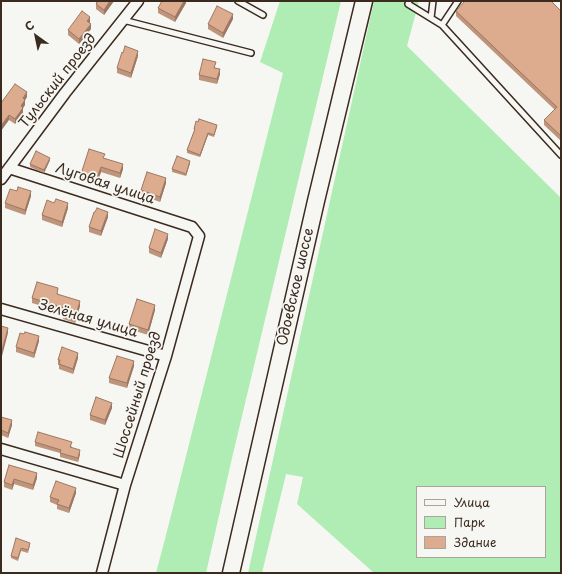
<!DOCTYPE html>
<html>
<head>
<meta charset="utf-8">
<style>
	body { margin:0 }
	#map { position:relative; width:562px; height:574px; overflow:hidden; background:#f6f6f2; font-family:"Playpen Sans",sans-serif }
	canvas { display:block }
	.frame { position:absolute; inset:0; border:2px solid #3b2a1e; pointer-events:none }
	.legend { position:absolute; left:416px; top:486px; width:130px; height:72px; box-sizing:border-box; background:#f6f6f2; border:1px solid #aba49d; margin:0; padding:5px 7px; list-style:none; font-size:12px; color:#3b2a1e }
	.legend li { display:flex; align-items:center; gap:8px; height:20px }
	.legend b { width:20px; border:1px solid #aba49d }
	.north { position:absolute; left:16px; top:16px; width:40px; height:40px; -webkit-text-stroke:3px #f6f6f2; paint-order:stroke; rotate:327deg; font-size:11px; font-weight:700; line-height:16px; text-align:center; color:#3b2a1e }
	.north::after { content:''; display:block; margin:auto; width:14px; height:18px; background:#3b2a1e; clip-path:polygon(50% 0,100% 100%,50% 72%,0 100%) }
</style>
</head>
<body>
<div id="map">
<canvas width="562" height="574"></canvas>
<div class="frame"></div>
<ul class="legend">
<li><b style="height:5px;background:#f6f6f2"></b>Улица</li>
<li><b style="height:11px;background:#afedb4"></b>Парк</li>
<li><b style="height:11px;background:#ddac8f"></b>Здание</li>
</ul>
<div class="north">С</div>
</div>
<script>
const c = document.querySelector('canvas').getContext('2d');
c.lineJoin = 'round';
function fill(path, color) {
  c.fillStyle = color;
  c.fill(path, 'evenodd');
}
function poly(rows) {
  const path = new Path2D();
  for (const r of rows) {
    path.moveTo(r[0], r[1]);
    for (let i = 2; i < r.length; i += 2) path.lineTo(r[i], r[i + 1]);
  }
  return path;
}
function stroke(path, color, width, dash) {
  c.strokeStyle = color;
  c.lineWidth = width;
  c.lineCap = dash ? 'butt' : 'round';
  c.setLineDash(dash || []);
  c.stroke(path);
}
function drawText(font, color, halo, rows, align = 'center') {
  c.font = font + ' "Playpen Sans",sans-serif';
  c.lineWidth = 3.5;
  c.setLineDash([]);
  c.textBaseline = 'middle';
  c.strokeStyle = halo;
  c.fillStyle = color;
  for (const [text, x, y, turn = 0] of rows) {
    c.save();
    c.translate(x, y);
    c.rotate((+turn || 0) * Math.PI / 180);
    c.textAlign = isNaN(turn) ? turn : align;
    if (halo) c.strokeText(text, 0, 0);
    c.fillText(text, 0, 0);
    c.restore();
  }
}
fill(poly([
	[280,1,341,1,232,458,206,573,156,573,165,539,283,73,260,62],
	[374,1,419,1,407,46,561,198,561,573,374,573,297,504,303,477,286,474,262,573,248,573],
	[417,487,545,487,545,557,417,557]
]), '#afedb4');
const service = poly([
	[238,1,263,15],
	[409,1,408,4,442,25,561,155],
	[431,18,433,1],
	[123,20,251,53],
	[442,25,458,1]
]);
const minor = poly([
	[9,168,192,227,199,236,166,356,125,485,102,573],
	[1,179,65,93,138,1],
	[1,309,166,356],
	[1,449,125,485]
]);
const primary = poly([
	[231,573,316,201,364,1]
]);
stroke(service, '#3b2a1e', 8);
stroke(minor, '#3b2a1e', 13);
stroke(primary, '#3b2a1e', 19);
stroke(service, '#f6f6f2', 5);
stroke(minor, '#f6f6f2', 10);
stroke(primary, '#f6f6f2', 16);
fill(poly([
	[96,1,114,1,104,15,96,9],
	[186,1,186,3,175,22,158,13,158,8],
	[456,11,561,11,561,141,544,125,544,120,555,110,456,16],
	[233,19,223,38,208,29,208,24],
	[90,22,90,23,91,29,79,44,68,35,68,30],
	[138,56,131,78,117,73,117,68],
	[216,67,215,68,220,74,217,84,199,80,199,75],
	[27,97,25,100,25,105,23,108,23,113,15,124,9,120,1,103],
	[217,127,214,137,208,135,200,157,187,153,187,150,194,131,194,129],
	[105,158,123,169,120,178,101,172,97,183,81,179,81,174],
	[50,160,44,173,30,167,30,164],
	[190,163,186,176,172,172,172,169],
	[166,183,160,202,141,195,141,190],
	[31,196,25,215,5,208,5,203],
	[68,208,62,227,42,220,42,215],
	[108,217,101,236,89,232,89,227],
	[168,239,161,258,149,253,149,248],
	[58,293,58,294,80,306,75,323,63,319,64,313,32,303,32,298],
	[155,310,148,335,129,329,129,324],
	[39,341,34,358,16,352,16,347],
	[78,358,73,374,59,369,59,365,58,365,58,360],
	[134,366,127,388,109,383,109,378],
	[112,408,105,425,90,420,90,415],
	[1,417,12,425,8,438,1,435],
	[35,442,72,446,71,447,80,454,78,462,60,457,60,453,35,446],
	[9,465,37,478,33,490,14,484,12,490,4,487,4,482],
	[76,493,69,513,57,509,57,505,50,502,50,497],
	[30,543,30,545,28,553,21,551,18,561,11,558,11,556]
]), '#be947b');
fill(poly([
	[110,1,114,1,104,15,104,10],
	[184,1,186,1,186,3,175,22,175,17],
	[233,14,233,19,223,38,223,33],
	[90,17,90,22,87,26,87,21],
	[91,24,91,29,79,44,79,39],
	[138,51,138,56,131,78,131,73],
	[220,69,220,74,217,84,217,79],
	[27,92,27,97,23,103,23,98],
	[25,100,25,105,23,108,23,113,15,124,15,119,21,106],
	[9,115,9,120,1,131,1,126],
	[208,133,208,135,200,157,200,155],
	[50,158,50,160,44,173,44,170],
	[190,161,190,163,186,176,186,174],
	[123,164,123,169,120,178,120,173],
	[101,167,101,172,97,183,97,178],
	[166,178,166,183,160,202,160,197],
	[31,191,31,196,25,215,25,210],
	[68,203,68,208,62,227,62,222],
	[108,212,108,217,101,236,101,231],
	[168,234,168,239,161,258,161,253],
	[80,301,80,306,75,323,75,318],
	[155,305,155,310,148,335,148,330],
	[8,328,8,333,2,356,2,350],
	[39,336,39,341,34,358,34,353],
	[78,353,78,358,73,374,73,369],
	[134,361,134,366,127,388,127,383],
	[112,403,112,408,105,425,105,420],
	[12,420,12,425,8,438,8,433],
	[80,450,80,454,78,462,78,458],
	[37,473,37,478,33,490,33,485],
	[14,479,14,484,12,490,12,485],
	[76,488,76,493,69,513,69,508]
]), '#9b7864');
const building = poly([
	[98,1,110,1,104,10,96,4,98,1],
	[162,1,184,1,175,17,158,8,162,1],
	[465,1,551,1,561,11,561,136,544,120,557,107,456,11,465,1],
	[217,6,233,14,223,33,208,24,217,6],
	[82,11,90,17,87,21,91,24,79,39,68,30,82,11],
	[125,46,138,51,131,73,117,68,122,52,123,53,125,46],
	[203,59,216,62,214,68,220,69,217,79,199,75,203,59],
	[15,84,27,92,23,98,25,100,21,106,23,108,15,119,9,115,1,126,1,103,15,84],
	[199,119,217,125,214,135,208,133,200,155,187,150,195,129,194,129,196,121,198,122,199,119],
	[89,149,105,154,103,158,123,164,120,173,101,167,97,178,81,174,89,149],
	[36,151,50,158,44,170,30,164,36,151],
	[177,156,190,161,186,174,172,169,177,156],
	[147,172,166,178,160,197,141,190,147,172],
	[18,187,31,191,25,210,5,203,10,189,17,191,18,187],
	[56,199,68,203,62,222,42,215,47,200,54,203,56,199],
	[97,208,108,212,101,231,89,227,94,212,95,212,97,208],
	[155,229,168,234,161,253,149,248,155,229],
	[37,282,58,288,57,294,80,301,75,318,63,314,65,308,32,298,37,282],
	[137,299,155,305,148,330,129,324,137,299],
	[1,326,8,328,2,350,1,350,1,326],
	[25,332,39,336,34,353,16,347,20,333,24,334,25,332],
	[62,347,78,353,73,369,59,364,60,360,58,360,62,347],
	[117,356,134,361,127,383,109,378,117,356],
	[96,397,112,403,105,420,90,415,96,397],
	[1,417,12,420,8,433,1,430,1,417],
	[38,432,72,442,70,447,80,450,78,458,60,453,61,450,35,442,38,432],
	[9,465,37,473,33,485,14,479,12,485,4,482,9,465],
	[56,481,76,488,69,508,57,504,59,500,50,497,56,481],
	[16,538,30,543,28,550,21,548,18,558,11,556,16,538]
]);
fill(building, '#ddac8f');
stroke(building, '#9b7864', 1);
drawText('14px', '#3b2a1e', '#f6f6f2', [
	["Тульский проезд",58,81,-52],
	["Луговая улица",105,184,18],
	["Одоевское шоссе",296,287,-77],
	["Зелёная улица",88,319,16],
	["Шоссейный проезд",138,395,-73]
]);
</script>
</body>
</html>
